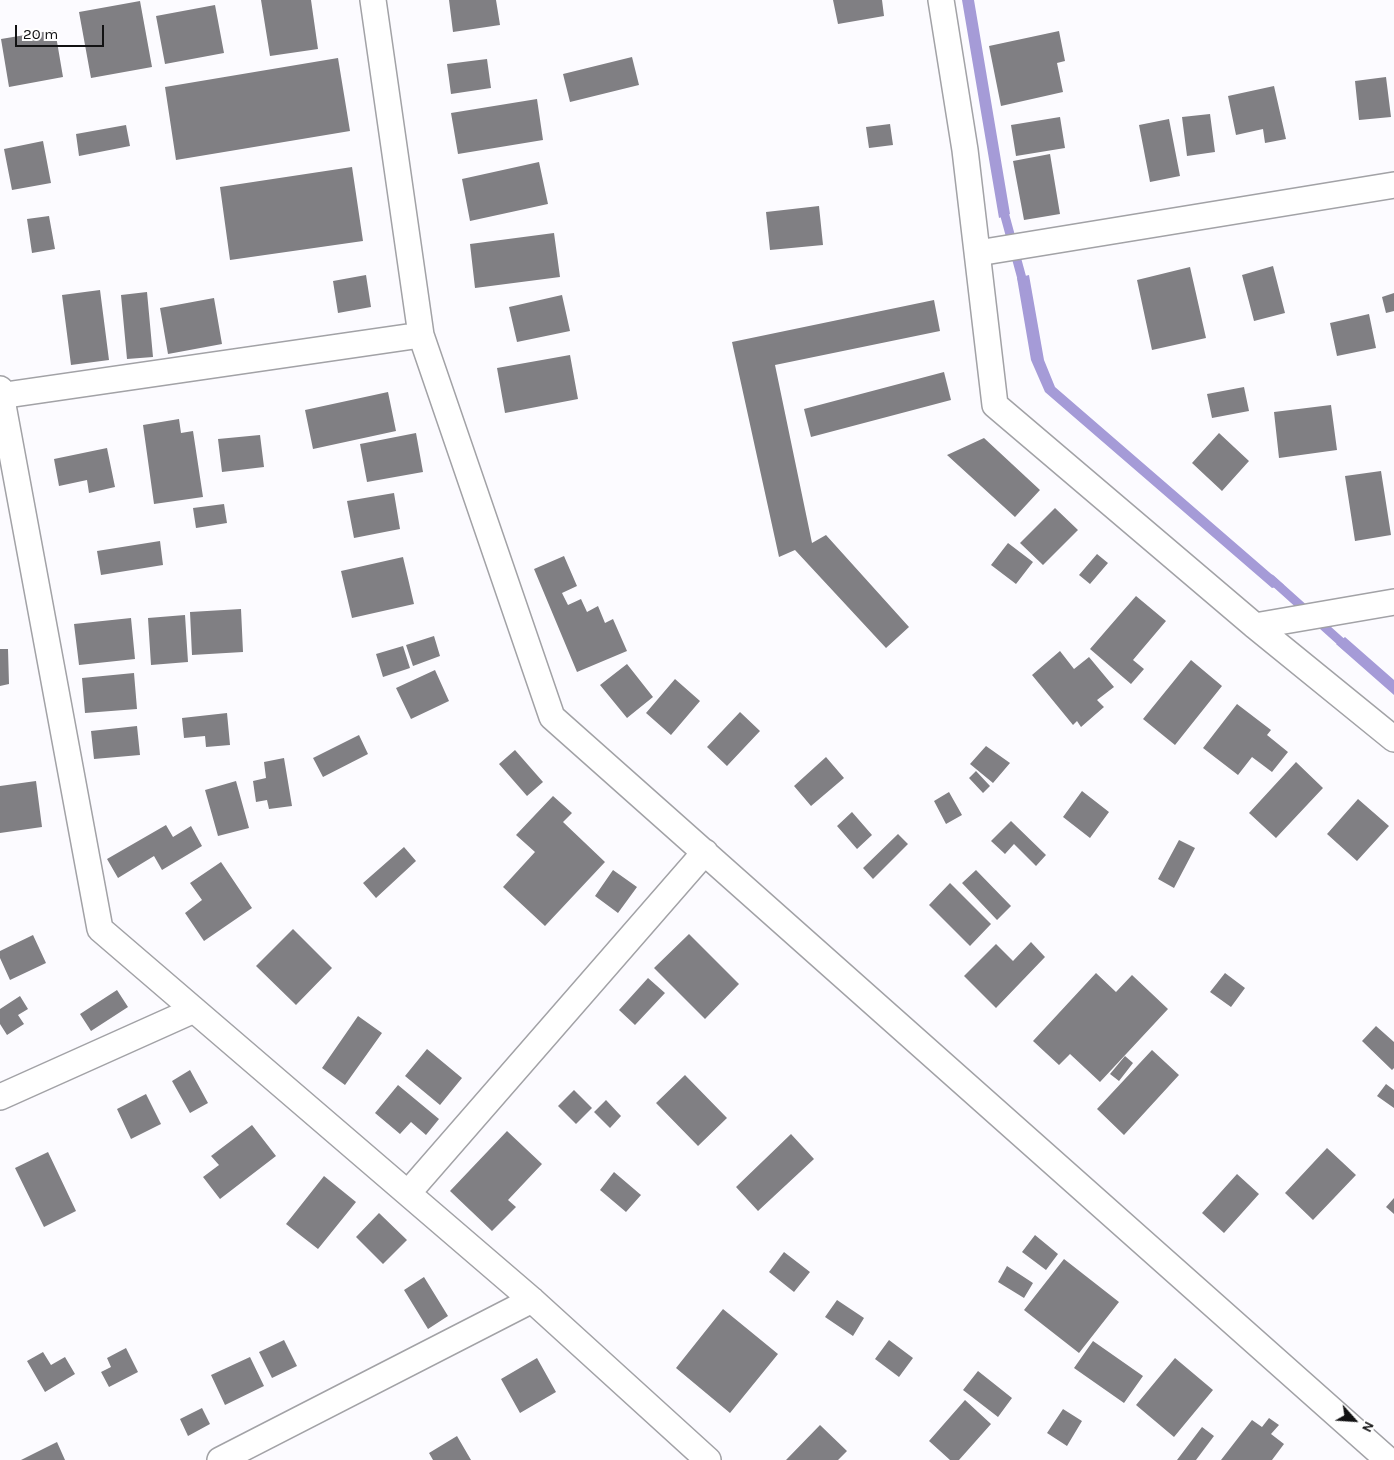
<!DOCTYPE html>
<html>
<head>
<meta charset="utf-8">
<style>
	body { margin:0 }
	#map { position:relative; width:1394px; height:1460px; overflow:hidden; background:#fcfbff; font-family:Karla,sans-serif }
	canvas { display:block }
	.north { position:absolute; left:1329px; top:1395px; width:50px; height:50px; -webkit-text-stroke:4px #fff; paint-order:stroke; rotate:116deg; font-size:14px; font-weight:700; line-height:20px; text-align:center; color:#121213 }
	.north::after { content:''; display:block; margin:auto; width:18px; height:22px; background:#121213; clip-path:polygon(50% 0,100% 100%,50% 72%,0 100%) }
	.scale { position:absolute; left:15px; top:25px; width:89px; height:22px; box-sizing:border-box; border:2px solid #121213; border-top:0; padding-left:6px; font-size:15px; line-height:18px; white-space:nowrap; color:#121213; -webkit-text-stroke:4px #fff; paint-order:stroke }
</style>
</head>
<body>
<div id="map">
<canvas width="1394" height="1460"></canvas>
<div class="north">N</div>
<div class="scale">20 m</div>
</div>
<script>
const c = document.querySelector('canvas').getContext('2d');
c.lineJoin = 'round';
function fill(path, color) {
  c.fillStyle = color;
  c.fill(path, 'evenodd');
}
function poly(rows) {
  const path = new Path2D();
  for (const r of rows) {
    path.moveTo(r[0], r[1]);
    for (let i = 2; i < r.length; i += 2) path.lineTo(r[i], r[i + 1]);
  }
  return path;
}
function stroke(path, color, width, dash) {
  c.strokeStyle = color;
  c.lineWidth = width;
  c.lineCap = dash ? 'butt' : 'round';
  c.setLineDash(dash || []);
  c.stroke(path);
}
fill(poly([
	[962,0,974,0,1010,214,999,218],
	[1029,275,1044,360,1055,387,1284,585,1272,588,1045,392,1031,360,1017,278],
	[1345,637,1394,680,1394,695,1336,644]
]), '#a59bd7');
stroke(poly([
	[1002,205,1024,286],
	[1271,579,1349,649]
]), '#a59bd7', 9);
fill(poly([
	[261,0,311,0,318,49,270,56],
	[449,0,496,0,500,25,453,32],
	[833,0,882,0,884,16,838,24],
	[140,1,152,67,91,78,79,12],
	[215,5,224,53,165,64,156,16],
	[55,30,63,77,9,87,1,39],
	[1059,31,1065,61,1057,63,1063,92,1001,106,989,46],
	[632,57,639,85,570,102,563,74],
	[338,58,350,131,176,160,165,87],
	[487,59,491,88,451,94,447,64],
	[1386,77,1391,117,1359,120,1355,81],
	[1274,86,1286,139,1265,143,1263,129,1236,135,1228,96],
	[537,99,543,140,458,154,451,113],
	[1210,114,1215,152,1187,156,1182,117],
	[1060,117,1065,148,1016,156,1011,125],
	[1169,119,1180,176,1150,182,1139,125],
	[890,124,893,145,869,148,866,127],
	[126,125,130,146,79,156,76,134],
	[43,141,51,183,12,190,4,149],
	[1050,154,1060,214,1024,220,1013,161],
	[539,162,548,204,470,221,462,179],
	[352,167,363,241,230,260,220,187],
	[819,206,823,245,770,250,766,212],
	[49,216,55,249,32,253,27,219],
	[554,233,560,277,475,288,470,244],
	[1273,266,1285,313,1254,321,1242,275],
	[1190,267,1206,338,1152,350,1137,280],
	[366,275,371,307,338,313,333,281],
	[100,290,109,360,71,365,62,295],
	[147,292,153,357,127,359,121,295],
	[1394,293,1394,311,1386,313,1382,297],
	[562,295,570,331,517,342,509,307],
	[214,298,222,344,168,354,160,308],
	[934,300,940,331,775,365,812,543,826,535,909,627,886,648,795,550,779,557,732,342],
	[1369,314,1376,348,1337,356,1330,323],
	[570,355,578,399,505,413,497,368],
	[944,372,951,400,811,437,804,409],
	[1244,387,1249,411,1212,418,1207,394],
	[388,392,396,431,313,449,305,410],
	[1331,405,1337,450,1279,458,1274,412],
	[179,419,181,433,193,431,203,497,154,504,143,425],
	[416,433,423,472,367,482,360,444],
	[1219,433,1249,461,1222,491,1192,463],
	[260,435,264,467,222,472,218,439],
	[984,438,1040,490,1015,517,947,455],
	[107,448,115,487,89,493,87,480,59,486,54,459],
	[1381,471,1391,535,1355,541,1345,476],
	[394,493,400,529,354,538,347,501],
	[224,504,227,523,196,528,193,508],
	[1055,508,1078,530,1043,565,1020,543],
	[160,541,163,565,101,575,97,551],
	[1008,543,1033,562,1016,584,991,565],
	[1097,554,1108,563,1090,584,1079,575],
	[564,556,577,586,562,593,568,605,581,599,587,612,598,606,605,623,613,619,627,651,577,672,534,569],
	[403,557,414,604,352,618,341,571],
	[1136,596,1166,621,1133,660,1144,669,1131,684,1090,649],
	[241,609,243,652,192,655,190,612],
	[185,615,188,662,151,665,148,618],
	[131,618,135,659,79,665,74,624],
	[434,636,440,656,413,666,406,645],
	[403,646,410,668,383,677,376,654],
	[0,649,8,649,9,684,0,686],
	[1060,651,1074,669,1089,657,1114,687,1097,700,1104,707,1081,727,1077,721,1073,725,1032,675],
	[1191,660,1222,686,1175,745,1143,719],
	[627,664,653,697,627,718,600,685],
	[435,670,449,701,411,719,396,688],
	[134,673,137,709,85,713,82,678],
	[675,679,700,701,671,735,646,713],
	[1237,704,1271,730,1267,735,1288,752,1272,772,1252,757,1238,775,1203,748],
	[740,712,760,731,727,766,707,747],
	[227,713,230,745,206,747,205,736,184,738,182,718],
	[137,726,140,755,94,759,91,731],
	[359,735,368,754,323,777,313,758],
	[986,746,1010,763,993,783,970,764],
	[515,750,543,782,527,796,499,764],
	[826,757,844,778,811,806,794,786],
	[284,758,292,806,269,809,267,800,256,802,253,781,266,778,264,762],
	[1296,762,1323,788,1276,838,1249,813],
	[976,771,990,786,983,793,969,778],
	[36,781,42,827,0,833,0,786],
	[236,781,249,828,218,836,205,790],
	[1082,791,1109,812,1090,838,1063,817],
	[949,792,962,815,946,824,934,801],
	[553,796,572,813,563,822,605,862,545,926,503,887,535,852,516,835],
	[1358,799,1389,826,1357,861,1327,834],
	[852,812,872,835,857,849,837,826],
	[1011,821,1046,855,1036,866,1014,844,1005,854,991,841],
	[166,825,173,837,191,826,202,846,162,870,154,856,118,878,107,859],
	[898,834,908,844,873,879,863,868],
	[1179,840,1195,848,1174,888,1158,879],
	[404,847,416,861,376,898,363,883],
	[221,862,252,908,204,941,185,913,202,900,190,883],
	[613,870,637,887,618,913,595,896],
	[976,870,1011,906,997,920,962,883],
	[950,883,991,924,970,946,929,905],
	[293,929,332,968,296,1005,256,966],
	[689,934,739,984,705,1019,654,968],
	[33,935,46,963,10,980,0,958,0,951],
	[1031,942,1045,957,996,1008,964,976,996,944,1013,961],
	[1096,973,1116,992,1132,975,1168,1009,1100,1082,1070,1054,1059,1065,1033,1041],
	[1225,973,1245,988,1231,1007,1210,992],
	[648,978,665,993,635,1025,619,1010],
	[117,990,128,1007,91,1031,80,1014],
	[20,996,28,1009,18,1015,24,1024,7,1035,0,1024,0,1009],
	[358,1016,382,1033,345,1085,322,1068],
	[1376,1026,1394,1042,1394,1068,1392,1070,1362,1041],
	[427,1049,462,1078,440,1105,405,1076],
	[1152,1050,1179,1075,1124,1135,1097,1109],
	[1125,1056,1133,1063,1119,1081,1110,1074],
	[190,1070,208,1103,190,1113,172,1081],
	[685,1075,727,1118,698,1146,656,1103],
	[1386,1084,1394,1090,1394,1108,1377,1096],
	[398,1085,439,1119,426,1135,411,1122,400,1134,375,1113],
	[574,1090,592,1108,576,1124,558,1106],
	[146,1094,161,1124,131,1139,117,1109],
	[606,1100,621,1116,610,1128,594,1112],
	[252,1125,276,1156,220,1199,203,1177,219,1165,211,1156],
	[507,1131,542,1164,508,1200,516,1207,492,1231,450,1191],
	[791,1134,814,1159,758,1211,736,1187],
	[1327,1148,1356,1175,1313,1220,1285,1193],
	[48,1152,76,1211,44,1227,15,1168],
	[614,1172,641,1195,626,1212,600,1190],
	[1237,1174,1259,1194,1224,1233,1202,1213],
	[324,1176,356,1202,318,1249,286,1224],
	[1394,1198,1394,1214,1386,1207],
	[379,1213,407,1240,383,1264,356,1237],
	[1035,1235,1058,1254,1046,1270,1022,1252],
	[784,1252,810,1272,794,1292,769,1272],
	[1064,1259,1119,1302,1079,1353,1024,1310],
	[1007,1266,1033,1283,1024,1298,998,1282],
	[424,1277,448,1316,428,1329,404,1290],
	[837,1300,864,1318,853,1336,825,1317],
	[723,1309,778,1354,730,1413,676,1368],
	[284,1340,297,1366,272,1378,259,1352],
	[889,1340,913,1358,899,1377,875,1359],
	[1093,1341,1143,1376,1124,1403,1074,1368],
	[126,1348,138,1372,109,1387,101,1372,111,1367,107,1358],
	[43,1352,51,1365,65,1357,75,1374,45,1392,27,1361],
	[250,1357,264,1386,225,1405,211,1375],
	[537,1358,556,1392,520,1413,501,1379],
	[1175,1358,1213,1390,1174,1437,1136,1405],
	[978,1371,1012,1398,998,1417,963,1390],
	[965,1400,991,1424,959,1460,950,1460,929,1441],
	[202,1408,210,1424,188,1436,180,1419],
	[1063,1409,1082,1421,1067,1446,1047,1433],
	[1269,1418,1279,1425,1271,1434,1284,1444,1272,1460,1221,1460,1252,1420,1262,1427],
	[820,1425,847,1451,838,1460,786,1460],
	[1202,1427,1214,1436,1196,1460,1177,1460],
	[457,1436,471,1460,433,1460,429,1453],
	[57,1442,65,1460,21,1460]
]), '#807f83');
const street = poly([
	[373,0,421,335,552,717,1388,1460],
	[941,0,965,150,995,405,1255,626,1394,739],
	[978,253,1394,185],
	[0,389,100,929,532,1300,708,1460],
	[0,396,421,335],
	[1255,626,1394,602],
	[0,1097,194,1010],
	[408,1193,705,852],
	[220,1460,532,1300]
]);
stroke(street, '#a2a2a6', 28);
stroke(street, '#fff', 25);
</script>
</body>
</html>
